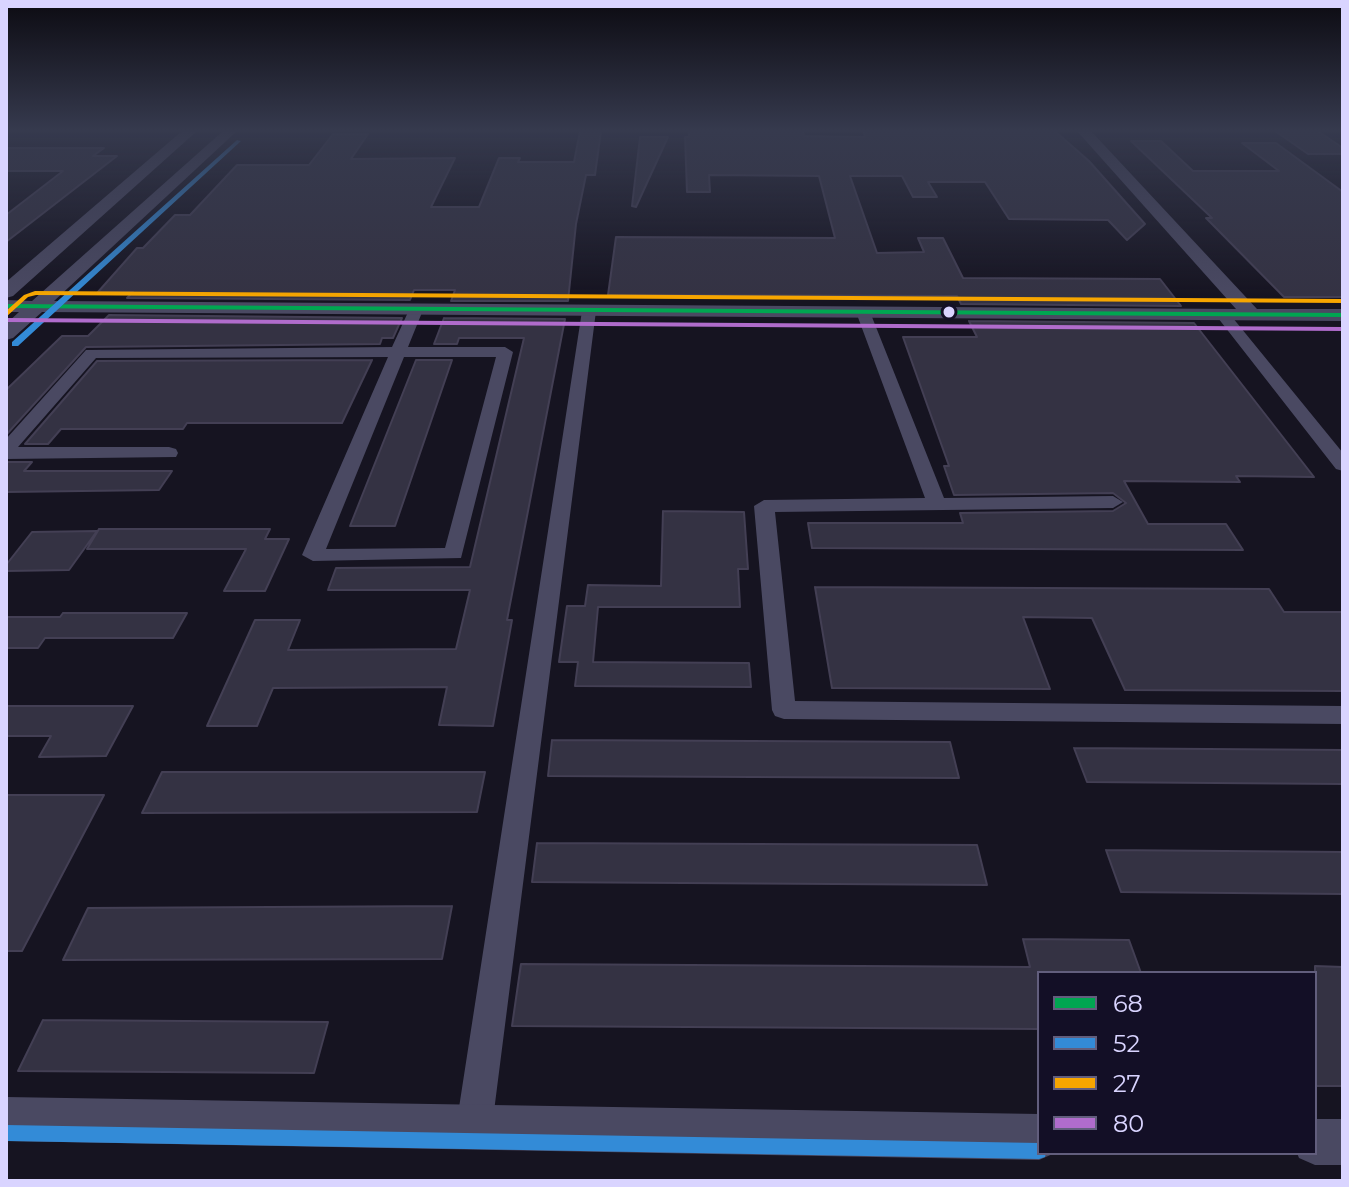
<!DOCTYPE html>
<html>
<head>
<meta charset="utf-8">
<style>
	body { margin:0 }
	#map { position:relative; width:1349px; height:1187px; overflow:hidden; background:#161421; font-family:Montserrat,sans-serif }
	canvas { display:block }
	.frame { position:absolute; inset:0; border:8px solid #d9d4ff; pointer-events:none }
	.legend { position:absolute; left:1037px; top:971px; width:280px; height:184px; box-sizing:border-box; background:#130f26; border:2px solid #625e7d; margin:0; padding:10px 14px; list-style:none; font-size:24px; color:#d9d4ff }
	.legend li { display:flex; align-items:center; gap:16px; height:40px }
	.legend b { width:40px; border:2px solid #625e7d }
</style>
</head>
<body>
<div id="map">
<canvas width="1349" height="1187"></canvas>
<div class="frame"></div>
<ul class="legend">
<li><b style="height:10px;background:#00a651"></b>68</li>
<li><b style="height:10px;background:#338bd7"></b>52</li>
<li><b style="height:10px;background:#f7a600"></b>27</li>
<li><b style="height:10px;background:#b06ccc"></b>80</li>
</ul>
</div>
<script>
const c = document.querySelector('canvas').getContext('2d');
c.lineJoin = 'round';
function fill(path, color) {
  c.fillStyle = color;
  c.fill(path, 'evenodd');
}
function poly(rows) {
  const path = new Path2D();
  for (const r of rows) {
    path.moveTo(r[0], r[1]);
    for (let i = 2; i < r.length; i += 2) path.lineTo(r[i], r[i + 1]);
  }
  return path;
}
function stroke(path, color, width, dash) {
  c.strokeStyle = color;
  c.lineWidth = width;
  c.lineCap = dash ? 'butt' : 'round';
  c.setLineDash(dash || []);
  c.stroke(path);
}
const building = poly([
	[580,131,601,131,595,175,586,175,576,224,568,301,451,301,455,290,414,290,410,300,127,298,133,292,98,292,137,248,143,248,175,215,190,215,237,165,309,165,333,134,368,134,351,159,455,158,431,207,479,207,499,158,520,158,518,162,574,162,580,131],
	[689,131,803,131,804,136,865,137,863,131,1055,131,1089,161,1145,224,1127,240,1108,220,1009,219,985,182,928,182,937,197,913,197,902,176,850,176,877,253,924,252,918,238,943,238,963,278,1160,279,1181,306,961,304,957,296,608,295,616,237,835,238,819,176,709,175,710,192,687,192,685,137,689,137,689,131],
	[1275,131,1318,131,1343,148,1343,154,1308,154,1275,131],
	[640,137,668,137,636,207,632,206,640,137],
	[1131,141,1161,141,1193,171,1279,171,1242,143,1276,143,1343,192,1343,297,1284,297,1206,218,1212,218,1131,141],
	[6,148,104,148,93,156,117,156,6,242,6,215,63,171,6,171,6,148],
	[109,315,402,318,393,338,382,338,380,344,86,347,6,435,6,390,62,336,88,336,109,315],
	[444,318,565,319,507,620,512,620,493,726,439,725,447,687,273,688,257,726,207,726,255,620,300,620,288,650,456,649,470,590,328,590,336,568,470,567,524,338,459,338,457,344,434,344,444,318],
	[969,321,1194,323,1314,477,1236,476,1240,482,1124,481,1148,524,1226,524,1243,550,812,548,808,523,963,523,960,513,1113,511,1126,503,1113,493,954,495,944,466,949,466,903,337,977,337,969,321],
	[372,360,342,423,187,423,183,429,61,429,48,444,25,444,97,361,372,360],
	[416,360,452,360,395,526,350,526,416,360],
	[6,462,32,462,24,471,172,471,159,490,6,492,6,462],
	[663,511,744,512,748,569,738,569,740,607,598,607,593,662,749,663,751,687,575,686,578,662,559,662,567,606,585,606,588,585,661,586,663,511],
	[99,529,270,529,265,539,289,539,265,591,224,591,246,549,87,549,99,529],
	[97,531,69,570,6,571,6,565,32,532,97,531],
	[815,587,1269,589,1284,612,1343,612,1343,691,1125,690,1092,618,1023,617,1050,689,832,688,815,587],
	[63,613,187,613,173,638,45,638,38,648,6,648,6,617,60,617,63,613],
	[6,706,133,706,106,756,39,757,51,736,6,736,6,706],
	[552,740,950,742,959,778,548,776,552,740],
	[1074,748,1343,750,1343,784,1087,782,1074,748],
	[162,772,485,772,477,812,142,813,162,772],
	[6,795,104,795,22,951,6,951,6,795],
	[537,843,977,845,987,885,532,882,537,843],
	[1106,850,1343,852,1343,894,1121,892,1106,850],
	[452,906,442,959,63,960,88,908,452,906],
	[1023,939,1129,940,1141,973,1039,973,1039,1029,512,1026,521,964,1030,967,1023,939],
	[1315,966,1343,967,1343,1086,1315,1086,1315,966],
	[43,1020,328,1022,314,1073,18,1071,43,1020]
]);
fill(building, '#343243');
stroke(building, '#433f54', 2);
fill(poly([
	[416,306,423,310,408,347,505,347,513,352,461,558,313,561,302,555,388,357,96,358,18,447,169,447,176,449,178,453,176,457,6,459,6,439,86,350,392,347,409,310,416,306],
	[404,357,496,357,445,548,326,549,404,357],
	[589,307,596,311,492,1127,486,1139,474,1145,462,1139,456,1127,582,311,589,307],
	[863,308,870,312,944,498,1113,496,1123,502,1113,508,775,512,795,701,1343,706,1343,724,784,719,775,716,772,710,754,506,764,500,925,498,856,312,863,308],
	[1223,310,1228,312,1343,453,1343,471,1336,469,1218,318,1215,315,1223,310]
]), '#4a4962');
fill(poly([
	[182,131,197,131,13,296,6,298,6,282,182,131],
	[223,131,237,131,54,301,1236,309,1077,131,1091,131,1257,309,1343,309,1343,321,42,312,13,338,6,340,6,324,19,312,6,312,6,300,32,301,223,131],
	[6,1097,1039,1114,1039,1153,1055,1153,1039,1160,6,1141,6,1097],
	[1315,1119,1343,1119,1343,1165,1315,1165,1299,1158,1297,1153,1315,1153,1315,1119]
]), '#4a4962');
fill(poly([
	[6,304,1343,313,1343,317,6,308,6,304]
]), '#00a651');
fill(poly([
	[237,140,241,141,18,346,12,346,12,342,237,140],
	[6,1125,1039,1143,1039,1153,1046,1153,1045,1157,1039,1159,6,1141,6,1125]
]), '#338bd7');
fill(poly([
	[35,291,1343,299,1343,303,36,295,28,297,6,317,6,311,24,295,35,291]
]), '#f7a600');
fill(poly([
	[6,318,1343,327,1343,331,6,322,6,318]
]), '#b06ccc');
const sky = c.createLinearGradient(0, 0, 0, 297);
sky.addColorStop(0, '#0c0b12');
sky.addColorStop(0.44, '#363a4e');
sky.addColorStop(1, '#363a4e00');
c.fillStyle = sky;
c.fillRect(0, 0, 1349, 297);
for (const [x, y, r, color] of [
	[949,312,7,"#d9d4ff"]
]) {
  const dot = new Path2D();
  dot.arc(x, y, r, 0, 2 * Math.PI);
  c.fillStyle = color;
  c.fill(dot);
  stroke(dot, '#130f26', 3);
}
</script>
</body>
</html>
